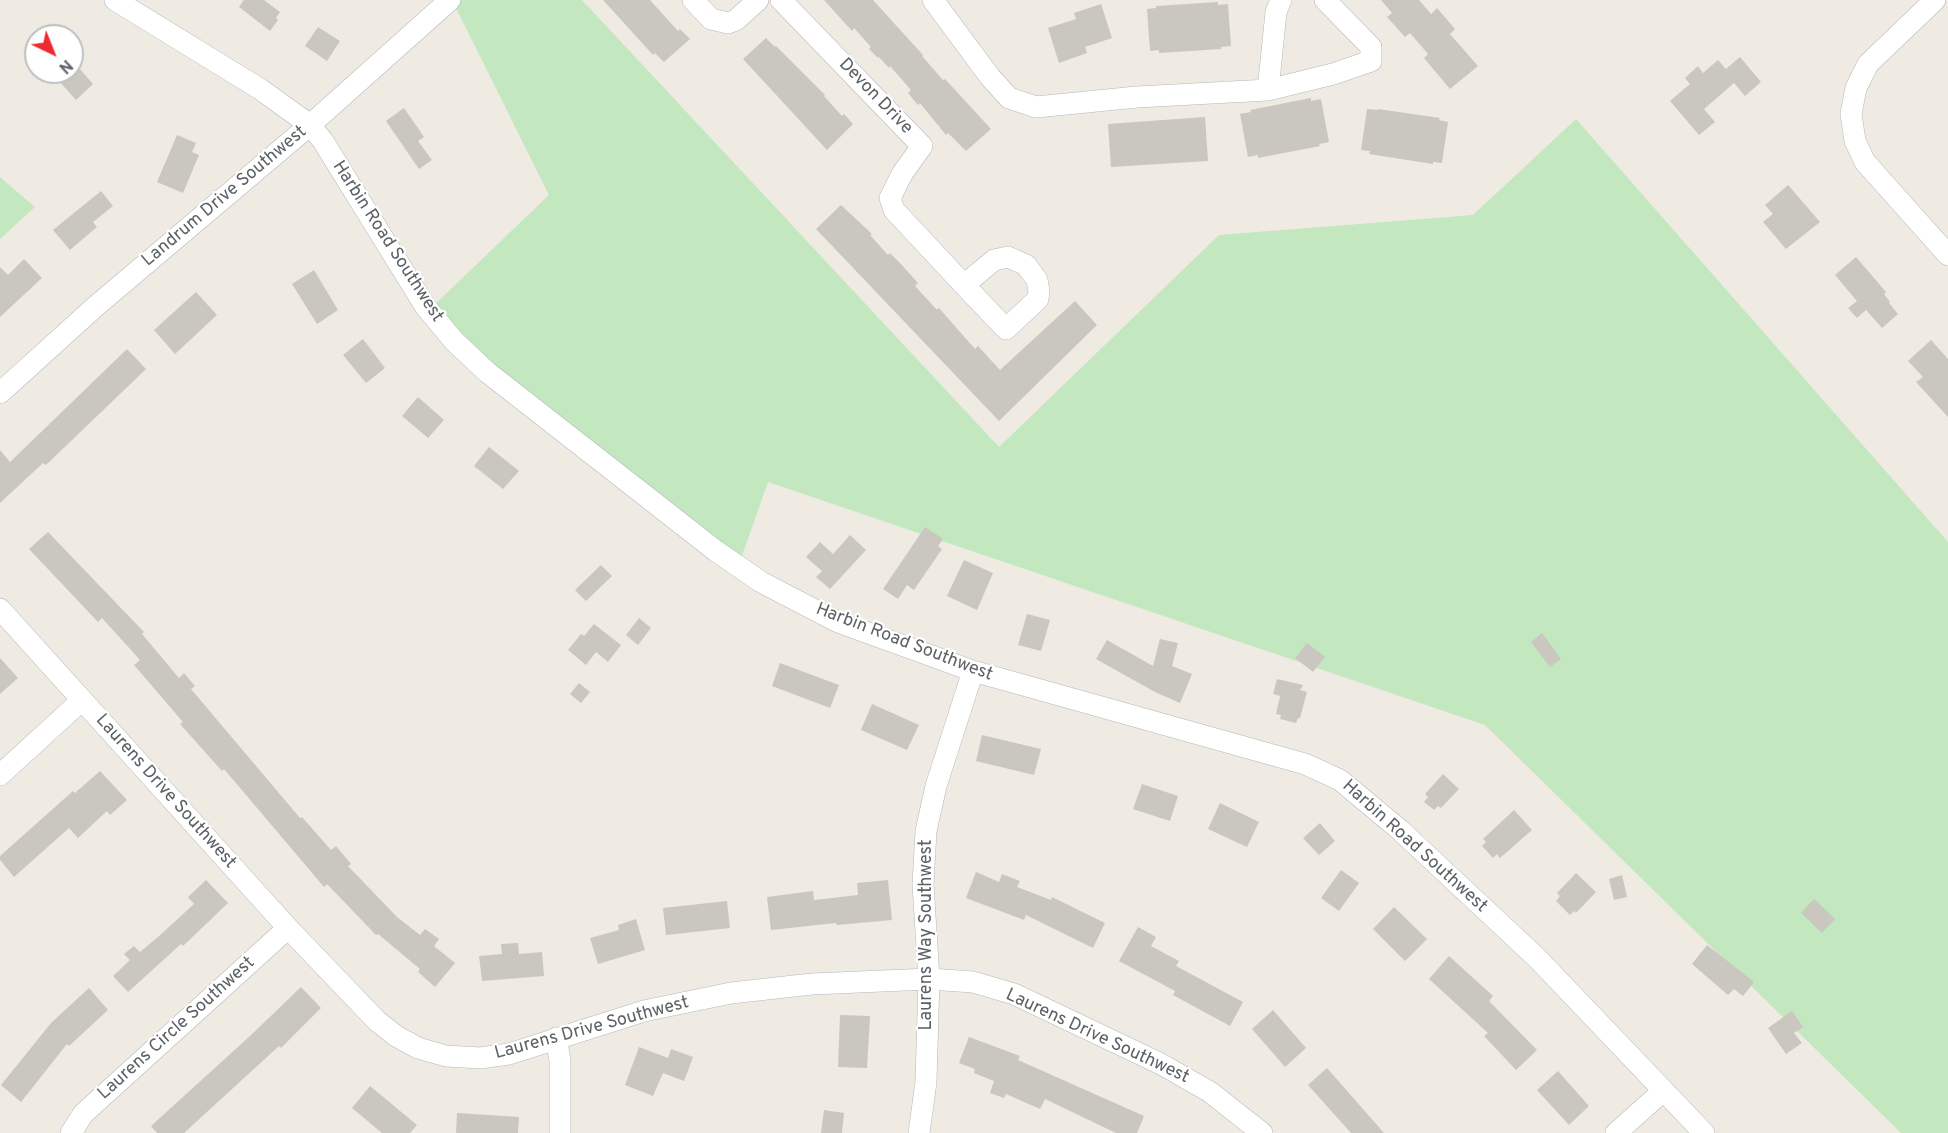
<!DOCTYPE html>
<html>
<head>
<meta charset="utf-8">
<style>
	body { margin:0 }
	#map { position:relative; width:1948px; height:1133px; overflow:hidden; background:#efebe3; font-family:Overpass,sans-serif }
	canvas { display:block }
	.north { position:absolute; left:24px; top:24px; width:60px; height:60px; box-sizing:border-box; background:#fff; border:2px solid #bdc0c1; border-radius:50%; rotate:137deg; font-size:16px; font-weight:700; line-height:24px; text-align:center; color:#5b6165 }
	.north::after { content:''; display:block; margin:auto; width:21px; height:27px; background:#ee2a30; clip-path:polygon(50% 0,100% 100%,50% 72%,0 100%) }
</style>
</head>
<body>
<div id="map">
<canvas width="1948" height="1133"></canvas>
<div class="north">N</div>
</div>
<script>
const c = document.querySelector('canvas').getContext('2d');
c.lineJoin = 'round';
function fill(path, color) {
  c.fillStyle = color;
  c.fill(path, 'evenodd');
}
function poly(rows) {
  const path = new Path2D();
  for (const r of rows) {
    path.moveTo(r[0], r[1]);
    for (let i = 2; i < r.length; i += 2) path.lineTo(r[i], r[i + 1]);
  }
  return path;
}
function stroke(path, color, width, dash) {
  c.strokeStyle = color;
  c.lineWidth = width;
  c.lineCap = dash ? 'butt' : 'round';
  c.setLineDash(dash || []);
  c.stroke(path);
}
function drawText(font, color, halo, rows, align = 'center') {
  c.font = font + ' Overpass,sans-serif';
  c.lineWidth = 4.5;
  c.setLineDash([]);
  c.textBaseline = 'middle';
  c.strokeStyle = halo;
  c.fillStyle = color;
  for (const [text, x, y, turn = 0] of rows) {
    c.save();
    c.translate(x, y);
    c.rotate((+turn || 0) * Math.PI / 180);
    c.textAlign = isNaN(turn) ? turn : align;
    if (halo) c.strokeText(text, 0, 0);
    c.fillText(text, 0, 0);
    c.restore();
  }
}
fill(poly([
	[456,0,582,0,999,447,1219,235,1473,215,1576,119,1948,542,1948,1133,1901,1133,1485,725,768,482,738,567,458,352,431,308,549,195,453,2],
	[0,177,35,207,0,239]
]), '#c3e7bf');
fill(poly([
	[244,0,264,0,280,12,276,18,278,20,270,31,239,7],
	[603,0,650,0,678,31,680,29,690,39,664,62,655,53,653,55],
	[824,0,873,0,923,55,922,56,943,80,945,79,991,129,966,151,948,133,946,135,920,103,918,105,908,93,911,90,890,66,889,68,879,57,878,58,869,49,871,47,854,28,852,31],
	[1381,0,1419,0,1431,14,1437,8,1455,29,1450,34,1478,66,1450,89,1424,58,1428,54,1410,33,1405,37,1387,17,1392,13],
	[1218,2,1218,5,1228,4,1231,46,1221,47,1221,49,1159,53,1159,50,1150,51,1147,9,1156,8,1156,6],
	[1101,4,1112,38,1085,47,1087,53,1059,63,1048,28,1076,19,1074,13],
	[318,27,340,41,327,61,305,46],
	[766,38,775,47,776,46,825,95,824,96,842,116,844,114,853,124,827,150,743,59],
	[1740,57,1761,82,1745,96,1734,83,1704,109,1715,122,1699,135,1670,101,1690,84,1685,78,1698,66,1703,73,1718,60,1726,69],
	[72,60,93,84,76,100,51,72,72,72],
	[1311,98,1311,101,1321,99,1329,142,1319,144,1320,146,1258,158,1258,155,1248,157,1240,114,1251,112,1250,110],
	[404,108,424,137,418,141,432,160,419,169,386,121],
	[1367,109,1378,110,1378,109,1440,118,1439,120,1448,122,1442,163,1433,162,1433,164,1369,154,1370,151,1361,150],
	[1205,117,1208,161,1111,167,1108,124],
	[177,135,196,143,192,152,199,155,183,193,157,182],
	[1788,185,1820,222,1786,249,1763,222,1773,214,1765,205],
	[101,191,113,206,93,222,97,227,70,250,53,230],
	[841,205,872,234,870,235,888,255,890,253,900,263,918,283,915,286,937,310,939,308,975,349,978,346,1000,370,1075,301,1097,325,999,421,816,229],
	[1856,257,1886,292,1884,294,1890,302,1889,303,1898,314,1882,328,1866,310,1857,318,1848,308,1857,301,1835,275],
	[24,259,42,278,0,317,0,267,8,275],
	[314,270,338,310,317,324,292,284],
	[196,292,217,315,175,354,154,330],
	[363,339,385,368,366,383,343,355],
	[1931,340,1948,359,1948,417,1916,382,1923,377,1908,361],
	[127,349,146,369,46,465,43,463,0,503,0,450,10,462],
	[418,397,444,420,428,438,402,416],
	[489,447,519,471,503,489,474,466],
	[925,527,943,539,938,546,942,549,914,590,907,585,898,599,883,589],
	[48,532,144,632,142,634,179,678,184,673,195,686,191,689,300,818,302,817,331,850,336,846,351,864,348,866,397,917,420,935,425,929,439,939,434,946,455,963,435,987,418,972,420,969,378,934,376,935,327,884,324,887,224,769,222,771,180,724,183,722,134,665,140,660,102,618,98,622,29,549],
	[850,535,866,550,830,589,816,577,822,571,806,557,820,542,833,554],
	[964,560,993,573,977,610,947,596],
	[601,565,612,576,586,601,575,590],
	[1027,614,1050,620,1041,651,1018,645],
	[639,618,651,628,638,645,626,635],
	[594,624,621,645,608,662,596,652,586,665,568,650,581,634,584,636],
	[1542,633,1561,659,1550,667,1531,642],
	[1160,639,1178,643,1172,666,1192,674,1180,703,1155,692,1096,659,1107,640,1153,666],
	[1307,643,1325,657,1313,672,1295,658],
	[0,658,18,678,0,694],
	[780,663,839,685,830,708,772,686],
	[1277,679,1303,685,1300,690,1307,692,1300,718,1298,718,1296,723,1280,719,1281,715,1276,714,1280,696,1273,694],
	[579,683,590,692,581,703,570,694],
	[872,704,919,725,907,750,861,730],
	[982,735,1041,749,1034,775,976,761],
	[100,771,127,800,110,815,107,811,78,838,69,828,14,877,0,860,0,856,73,791,75,793],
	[1443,774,1459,789,1441,808,1438,806,1434,810,1424,802,1428,797,1425,794],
	[1142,784,1178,796,1170,821,1133,809],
	[1220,803,1259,822,1247,847,1208,829],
	[1514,810,1532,830,1500,858,1497,854,1493,858,1482,846,1486,842,1483,839],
	[1320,823,1335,841,1319,855,1303,838],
	[1341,870,1359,883,1339,911,1321,898],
	[976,872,999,882,1002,874,1020,881,1017,887,1051,900,1052,897,1105,923,1093,948,1026,915,1024,920,966,898],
	[1576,873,1596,892,1576,913,1574,911,1570,915,1556,901,1560,896,1557,893],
	[1622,875,1627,897,1614,900,1609,879],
	[206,880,228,903,183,946,181,944,128,992,113,976,130,960,124,954,134,946,140,952,158,937,194,904,188,897],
	[888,880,892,920,837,925,836,923,771,930,767,897,813,891,814,900,858,895,857,883],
	[1814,899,1835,919,1822,933,1801,913],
	[727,901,730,928,666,935,663,908],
	[1394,907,1427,939,1405,961,1373,929],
	[636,919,645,950,598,964,590,938,619,930,618,925],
	[1138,927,1156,937,1151,946,1179,961,1176,966,1243,1002,1230,1026,1173,995,1175,991,1119,961],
	[518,943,519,954,542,952,544,976,482,981,479,956,502,954,501,944],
	[1707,945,1754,982,1743,996,1734,989,1728,995,1692,964],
	[1449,956,1493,996,1489,1001,1537,1050,1516,1070,1484,1036,1488,1033,1429,979],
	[301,987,321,1008,281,1048,279,1046,184,1133,157,1133,151,1126,250,1036],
	[89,988,108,1010,69,1046,67,1044,21,1102,1,1085,51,1023],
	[1273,1010,1306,1048,1285,1067,1252,1029],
	[1792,1011,1803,1027,1794,1033,1802,1043,1786,1054,1768,1028],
	[840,1015,870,1016,867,1068,838,1067],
	[969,1037,1020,1056,1018,1060,1144,1116,1137,1133,1116,1133,1045,1099,1040,1109,1006,1094,1004,1098,990,1093,994,1081,974,1073,975,1069,959,1063],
	[639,1047,668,1058,671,1049,693,1057,684,1081,663,1073,653,1096,625,1085],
	[1327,1068,1384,1133,1351,1133,1308,1085],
	[1558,1071,1589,1106,1569,1125,1537,1090],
	[370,1086,417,1125,410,1133,382,1133,352,1108],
	[824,1110,844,1113,842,1133,821,1133],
	[457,1113,519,1117,518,1133,456,1133]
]), '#cac6c0');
const minor = poly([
	[115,0,260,89,310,125,323,141,425,306,454,341,487,372,716,551,761,582,838,622,973,671,1305,764,1340,780,1400,830,1537,958,1704,1133],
	[693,0,711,19,728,23,736,20,758,0],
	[781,0,922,146,902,174,890,198,894,210,964,285,1006,329,1038,299,1039,291,1037,280,1026,265,1008,257,994,260,964,285],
	[933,0,990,77,1009,98,1036,107,1137,97,1268,90],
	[1281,0,1276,12,1268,90,1333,74,1371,61,1371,47,1325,0],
	[1935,0,1868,64,1856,88,1851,114,1855,141,1865,162,1948,255],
	[0,393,96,306,310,125,450,0],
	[0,609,288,928,377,1021,396,1036,418,1048,446,1056,480,1058,509,1054,644,1011,731,993,812,984,929,979,973,982,1014,994,1161,1064,1210,1092,1262,1133],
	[0,775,81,701],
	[556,1038,560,1060,560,1133],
	[71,1133,83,1114,288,928],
	[919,1133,926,1082,929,979,923,884,926,831,936,786,973,671],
	[1616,1133,1663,1091]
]);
stroke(minor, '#b4b7bb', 22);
stroke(minor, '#fff', 21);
drawText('18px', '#5b6165', '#fff', [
	["Devon Drive",875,97,46],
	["Landrum Drive Southwest",225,197,-40],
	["Harbin Road Southwest",387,242,57],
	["Harbin Road Southwest",904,643,21],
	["Laurens Drive Southwest",165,792,48],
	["Harbin Road Southwest",1414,847,42],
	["Laurens Way Southwest",927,935,-90],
	["Laurens Circle Southwest",177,1029,-42],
	["Laurens Drive Southwest",592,1029,-15],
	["Laurens Drive Southwest",1097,1037,25]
]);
</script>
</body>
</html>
